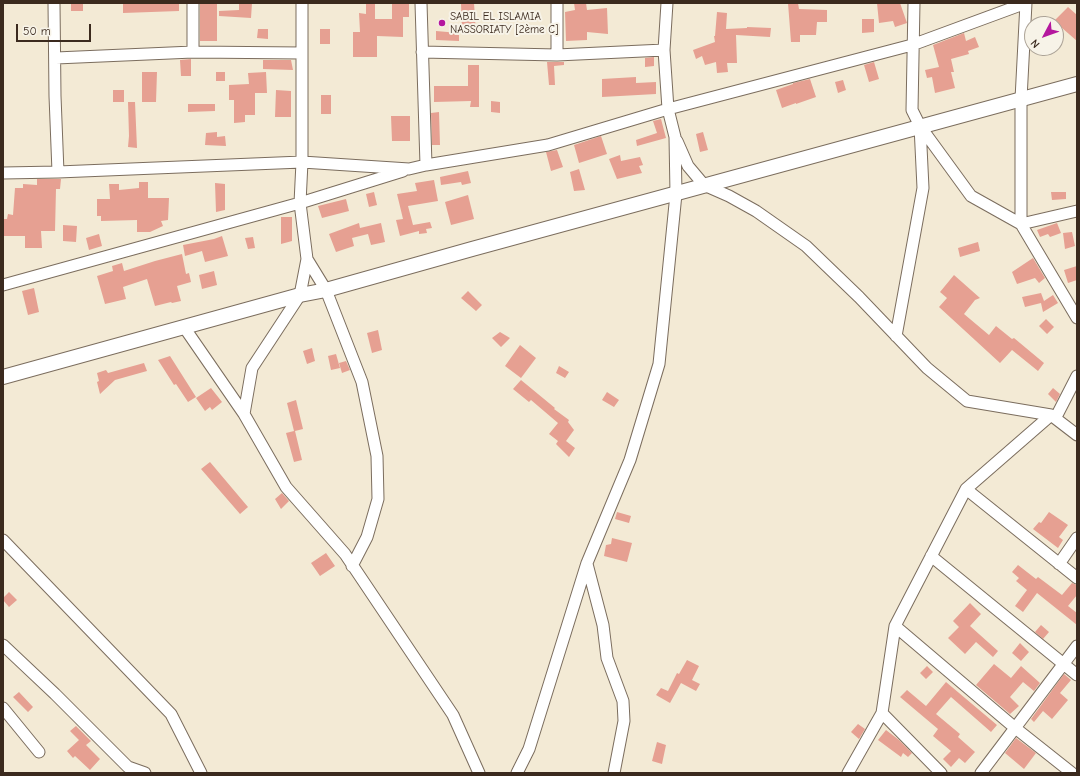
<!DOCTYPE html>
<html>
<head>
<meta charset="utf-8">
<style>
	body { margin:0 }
	#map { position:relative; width:1080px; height:776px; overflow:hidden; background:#f3ead5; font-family:"Comic Neue",sans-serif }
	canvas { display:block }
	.frame { position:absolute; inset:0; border:4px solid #3b2a1e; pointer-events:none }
	.north { position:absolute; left:1024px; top:16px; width:40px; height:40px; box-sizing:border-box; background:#f7f3e8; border:1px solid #aca397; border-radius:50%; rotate:229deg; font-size:11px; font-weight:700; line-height:16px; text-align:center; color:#3b2a1e }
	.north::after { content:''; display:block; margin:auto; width:14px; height:18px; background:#b5179e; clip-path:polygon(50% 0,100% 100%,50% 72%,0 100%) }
	.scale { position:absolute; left:16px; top:24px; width:75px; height:18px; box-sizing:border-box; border:2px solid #3b2a1e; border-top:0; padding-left:5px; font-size:12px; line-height:14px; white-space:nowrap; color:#3b2a1e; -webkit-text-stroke:3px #f7f3e8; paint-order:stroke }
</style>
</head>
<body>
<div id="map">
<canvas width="1080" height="776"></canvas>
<div class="frame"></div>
<div class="north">N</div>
<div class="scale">50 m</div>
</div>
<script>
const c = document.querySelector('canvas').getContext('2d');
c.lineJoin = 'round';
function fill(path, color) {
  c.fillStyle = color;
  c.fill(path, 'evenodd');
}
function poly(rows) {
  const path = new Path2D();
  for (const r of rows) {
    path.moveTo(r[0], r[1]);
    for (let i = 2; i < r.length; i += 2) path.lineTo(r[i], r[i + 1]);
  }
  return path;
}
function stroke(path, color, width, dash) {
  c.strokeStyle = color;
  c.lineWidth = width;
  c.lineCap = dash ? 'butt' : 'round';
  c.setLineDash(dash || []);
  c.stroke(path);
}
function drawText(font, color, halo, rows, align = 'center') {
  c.font = font + ' "Comic Neue",sans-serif';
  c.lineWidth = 4;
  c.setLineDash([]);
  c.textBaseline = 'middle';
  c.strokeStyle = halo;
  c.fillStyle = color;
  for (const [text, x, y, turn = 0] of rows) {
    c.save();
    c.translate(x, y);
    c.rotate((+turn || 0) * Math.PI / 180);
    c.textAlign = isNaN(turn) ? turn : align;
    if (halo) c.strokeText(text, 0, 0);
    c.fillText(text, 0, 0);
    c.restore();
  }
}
fill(poly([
	[71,3,83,3,83,11,71,11],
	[123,3,179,3,179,11,123,13],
	[200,3,217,3,217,41,200,41],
	[239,3,252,3,251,18,219,16,219,11,239,10],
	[366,3,375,3,375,19,392,19,392,3,409,3,409,17,403,17,403,37,377,36,377,57,353,57,353,32,360,32,359,13,366,14],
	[461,3,474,3,476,33,462,34],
	[574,3,586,3,587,10,607,8,608,34,587,32,587,40,566,41,565,12,575,10],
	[788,3,798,3,799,9,827,10,827,22,817,22,816,35,800,35,800,42,791,42],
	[877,3,900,3,907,23,895,27,893,21,879,23],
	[1068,7,1077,15,1077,41,1054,21],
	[717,12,727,13,726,29,747,28,747,27,771,28,770,37,736,35,737,63,727,63,728,72,717,73,716,62,705,65,702,56,696,59,693,50,715,42,714,36,715,36],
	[862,19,874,19,874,32,862,33],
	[258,29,268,29,268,39,257,38],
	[320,29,330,29,330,44,320,44],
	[436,31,459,33,459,41,436,40],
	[964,33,966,41,975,37,979,47,968,51,969,54,951,59,954,72,951,72,955,88,935,93,932,77,927,78,925,70,939,67,933,45],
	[654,57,654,66,645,67,645,58],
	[191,59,191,76,181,76,180,60],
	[263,60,291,60,293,70,263,69],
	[547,62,564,62,564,65,554,66,555,85,549,85],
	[874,62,879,79,869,82,864,65],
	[468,65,479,65,479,107,470,107,471,101,434,102,434,86,468,86],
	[142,72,157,72,156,102,142,102],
	[216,72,225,72,225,81,216,81],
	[266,72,267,93,255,93,255,115,245,115,245,122,234,123,234,100,229,100,229,85,249,84,248,73],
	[636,77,636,83,656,82,656,94,602,97,602,79],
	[810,79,816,97,796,104,796,103,782,108,776,90,793,84,793,83],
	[843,80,846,90,838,93,835,82],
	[113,90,124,90,124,102,113,102],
	[276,90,291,91,291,117,275,117],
	[321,95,331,95,331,114,321,114],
	[491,101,500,102,500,113,491,112],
	[128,102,135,102,137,148,128,147,129,136],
	[188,104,215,104,215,111,188,112],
	[439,112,440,145,432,145,431,113],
	[391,116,410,116,410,141,392,141],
	[661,119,666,138,637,146,636,140,657,133,653,121],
	[217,132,217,137,225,136,226,146,205,145,206,133],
	[703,132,708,150,700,152,696,134],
	[601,136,607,154,579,163,574,145],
	[557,150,563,167,551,171,546,152],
	[620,155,621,161,640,157,643,165,639,166,642,173,617,179,609,159],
	[579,169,585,190,574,191,570,172],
	[468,171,471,183,462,185,461,182,441,185,440,177],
	[37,179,61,179,60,189,56,189,55,231,41,231,42,248,25,248,25,236,3,236,3,219,7,219,8,214,13,215,15,188,23,188,23,184,37,185],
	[434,180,438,201,408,206,413,225,430,222,432,228,426,229,427,233,419,234,419,231,400,236,396,220,403,219,397,194,417,191,415,183],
	[139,182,148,182,148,198,169,198,168,220,161,221,163,226,150,232,137,232,137,220,101,221,101,216,97,216,97,199,110,199,109,184,119,184,119,190,139,188],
	[215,183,225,184,225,210,216,212],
	[374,192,377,205,369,207,366,194],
	[1051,192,1066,192,1066,199,1052,200],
	[468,195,474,219,451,225,445,202],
	[346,199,349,211,322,218,318,206],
	[281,217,292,217,292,241,281,244],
	[359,223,360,228,381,223,385,242,371,245,368,234,352,238,354,246,336,252,329,234],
	[1057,223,1061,233,1050,237,1048,234,1040,237,1037,230],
	[63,225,77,226,76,242,63,241],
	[1072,232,1075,246,1065,249,1063,233],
	[99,234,102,246,89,250,86,238],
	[222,236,228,256,205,262,202,251,185,256,183,245,214,239],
	[253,237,255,248,248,249,245,238],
	[978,242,980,251,960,257,958,248],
	[182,254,186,274,189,273,191,282,177,286,181,301,172,303,171,302,155,306,147,279,123,287,126,299,105,304,97,276,113,271,112,266,122,263,124,271,155,261],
	[1033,258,1045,278,1039,283,1035,278,1017,284,1012,272],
	[1077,266,1077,280,1068,283,1064,270],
	[214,271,217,285,202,289,199,275],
	[954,275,980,298,975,300,964,314,989,335,996,326,1012,339,1014,338,1044,363,1038,371,1012,350,1000,363,939,307,947,298,940,292],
	[34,288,39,312,28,315,22,291],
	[468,291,482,305,476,311,461,298],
	[1041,293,1044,301,1053,295,1058,303,1043,312,1041,303,1025,307,1022,297],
	[1046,319,1054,327,1047,334,1039,326],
	[378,330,382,350,372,353,367,333],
	[500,332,510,338,501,347,492,338],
	[520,345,536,358,521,378,505,366],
	[312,348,315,361,307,364,303,351],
	[336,354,340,368,331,370,328,356],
	[170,356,196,397,188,402,176,384,174,385,158,360],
	[346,361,350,370,342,373,339,363],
	[144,363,147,371,115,380,100,394,97,382,99,381,97,373,106,370,108,373],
	[559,366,569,372,565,378,556,373],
	[521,380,555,408,554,409,569,420,568,422,574,430,566,441,575,448,569,457,556,444,558,441,549,434,558,423,531,400,529,402,513,389],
	[211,388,222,402,212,410,210,407,205,411,196,398],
	[1053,388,1060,394,1056,402,1048,394],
	[607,392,619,400,614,407,602,400],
	[296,400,303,429,295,431,302,460,294,462,286,433,294,431,287,403],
	[210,462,248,507,240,514,201,469],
	[282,493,289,501,281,509,275,499],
	[617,512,631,516,629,523,615,519],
	[1049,512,1068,525,1059,537,1063,540,1058,548,1033,529,1039,522,1041,523],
	[612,538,632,543,627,562,604,556,606,545,611,544],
	[326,553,335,566,320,576,311,563],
	[1018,565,1036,579,1038,577,1062,595,1072,583,1077,585,1077,595,1068,606,1077,613,1077,625,1037,593,1023,612,1015,606,1027,590,1016,581,1019,578,1012,572],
	[9,592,17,600,9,607,3,600,3,598],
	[970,603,981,614,970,626,998,651,993,657,976,642,965,654,948,638,959,627,953,621],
	[1041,625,1049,632,1043,639,1035,632],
	[1020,643,1029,652,1021,661,1012,653],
	[687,660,699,666,692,680,700,684,696,691,681,683,670,703,656,695,661,688,668,691,677,673,679,674],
	[994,664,1011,678,1021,666,1040,683,1034,691,1023,682,1010,697,1019,706,1010,714,976,685],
	[927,666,933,672,926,679,920,673],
	[1064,674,1071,680,1060,693,1068,700,1052,719,1043,711,1034,722,1031,719],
	[946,682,997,725,991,732,951,697,936,714,960,734,958,737,975,752,965,763,959,758,951,767,943,759,951,751,933,736,938,729,900,697,907,690,926,706],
	[19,692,33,707,28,712,13,697],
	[858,724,865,729,859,739,851,732],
	[76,726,91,741,86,745,100,759,90,770,75,756,73,758,67,751,79,740,70,731],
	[886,730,899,740,912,753,908,757,903,753,901,757,878,740],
	[1016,738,1036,753,1024,769,1005,753],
	[657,742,666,745,662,764,652,761]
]), '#e6a092');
const minor = poly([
	[54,3,55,96,58,172],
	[193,3,193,52],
	[421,3,426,165],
	[557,3,557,55],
	[1026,3,1021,99,1021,224,1077,211],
	[422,52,557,55,664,50],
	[56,58,193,52,302,53],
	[920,126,971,196,1021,224,1077,318],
	[677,141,688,166,704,185,729,196,756,211,806,246,859,297,927,368,967,401,1051,415,1077,435],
	[3,173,58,172,302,162,409,169,426,165,548,145,668,109,912,45,1026,3],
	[307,259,326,290,362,382,377,456,378,499,367,537,352,566],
	[3,285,300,203,403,171],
	[184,327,244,414,286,487,345,554,453,715,479,773],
	[896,336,923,188,920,126,912,110,914,3],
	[244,414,252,368,300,295,307,259,300,203,302,162,302,3],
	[966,489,1077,578],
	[3,540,171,714,201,773],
	[931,556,1077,675],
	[587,564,603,625,607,658,623,701,624,721,614,773],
	[1059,564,1077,538],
	[895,626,1014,727,1072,773],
	[3,645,55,694,128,767,145,773],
	[3,708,39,752],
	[882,713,941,773],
	[517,773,529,749,587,563,630,460,659,364,676,194,675,137,668,109,664,50,667,3],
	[848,773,882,713,895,626,966,489,1051,415,1056,417,1077,376],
	[981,773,1077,646]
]);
const tertiary = poly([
	[3,377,300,295,326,290,472,249,1077,84]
]);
stroke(minor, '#7b6d5e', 13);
stroke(tertiary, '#7b6d5e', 16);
stroke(minor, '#fff', 11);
stroke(tertiary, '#fff', 14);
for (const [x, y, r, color] of [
	[442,23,4,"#b5179e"]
]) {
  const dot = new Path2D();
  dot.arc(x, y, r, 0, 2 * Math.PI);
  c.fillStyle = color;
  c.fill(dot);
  stroke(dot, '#f7f3e8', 1.5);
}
drawText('11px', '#3b2a1e', '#f7f3e8', [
	["SABIL EL ISLAMIA",450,17],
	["NASSORIATY [2ème C]",450,30]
], 'left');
</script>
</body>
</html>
